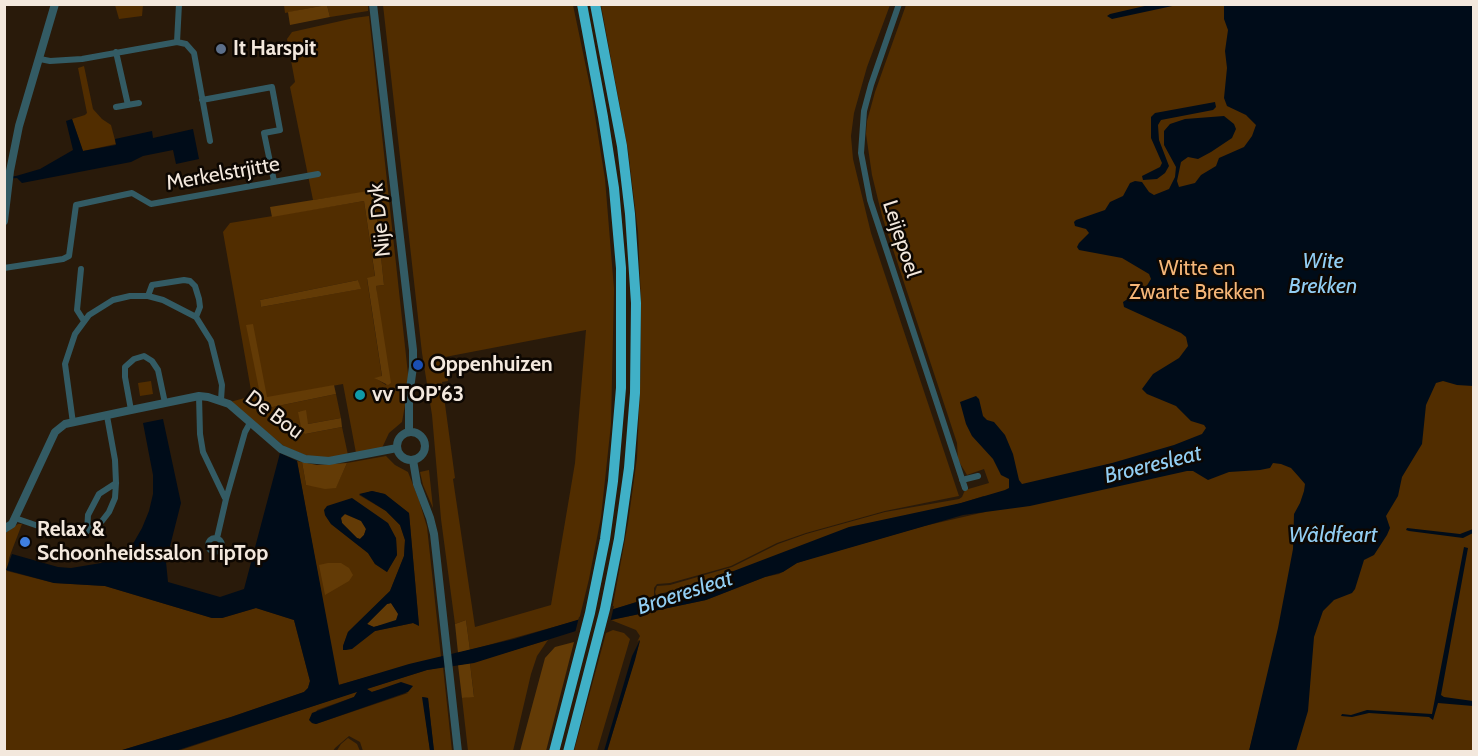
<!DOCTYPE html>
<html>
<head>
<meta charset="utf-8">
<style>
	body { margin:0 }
	#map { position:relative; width:1478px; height:756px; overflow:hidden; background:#291a0a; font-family:Cabin,sans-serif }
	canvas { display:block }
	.frame { position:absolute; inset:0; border:6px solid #f3e8dd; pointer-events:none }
</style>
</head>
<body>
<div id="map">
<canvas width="1478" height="756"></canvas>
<div class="frame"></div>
</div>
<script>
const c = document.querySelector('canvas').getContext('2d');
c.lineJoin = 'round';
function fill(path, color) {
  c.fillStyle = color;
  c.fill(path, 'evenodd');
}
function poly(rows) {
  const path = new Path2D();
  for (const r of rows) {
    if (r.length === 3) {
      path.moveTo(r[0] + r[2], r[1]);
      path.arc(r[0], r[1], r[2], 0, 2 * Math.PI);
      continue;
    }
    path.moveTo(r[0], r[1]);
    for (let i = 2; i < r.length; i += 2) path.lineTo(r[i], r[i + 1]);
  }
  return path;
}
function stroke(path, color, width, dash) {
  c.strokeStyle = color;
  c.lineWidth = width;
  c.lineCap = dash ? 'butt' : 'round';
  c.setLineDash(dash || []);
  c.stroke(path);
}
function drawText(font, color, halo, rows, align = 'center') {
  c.font = font + ' Cabin,sans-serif';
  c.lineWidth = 5;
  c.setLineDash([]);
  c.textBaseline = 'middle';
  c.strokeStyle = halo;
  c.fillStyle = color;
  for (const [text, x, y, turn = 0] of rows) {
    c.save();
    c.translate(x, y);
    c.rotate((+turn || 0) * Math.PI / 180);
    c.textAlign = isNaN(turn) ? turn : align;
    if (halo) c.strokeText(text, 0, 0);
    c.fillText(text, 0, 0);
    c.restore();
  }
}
fill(poly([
	[321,4,321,6,285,13,284,5],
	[115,5,143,5,142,16,119,19],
	[327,5,368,5,368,11,330,17],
	[383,5,573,5,591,91,605,179,614,289,611,424,601,517,589,579,579,620,470,650,466,620,455,624,441,519,432,415,422,353],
	[586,330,575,463,551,605,475,627,453,479,455,478,442,382,448,381,445,357],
	[601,5,890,5,867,67,854,113,851,136,853,159,871,233,959,496,885,511,806,533,777,543,731,566,670,583,657,584,654,588,654,596,612,610,628,523,637,458,641,363,641,301,638,232,628,150],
	[906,5,1473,5,1473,751,1252,751,1264,692,1249,751,607,752,640,641,639,640,637,642,640,636,636,630,611,620,706,600,765,577,779,574,797,563,812,558,924,526,985,512,984,496,710,580,656,595,655,592,657,586,670,585,732,567,778,544,806,534,885,512,959,499,962,497,965,490,989,483,984,469,967,475,958,460,957,443,882,216,872,175,866,134,867,121,875,92],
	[369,16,409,383,402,422,389,433,382,448,356,453,343,384,266,398,263,409,336,394,341,418,308,424,299,411,302,431,305,434,342,427,348,455,324,458,310,457,285,447,230,402,252,396,223,232,230,223,364,201,375,277,367,279,382,377,375,378,386,385,376,286,384,285,374,191,313,200,290,87,295,82,287,39,292,32,354,18],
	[358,280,360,289,261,307,260,300],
	[84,66,93,109,102,119,111,125,116,144,83,151,72,119,85,115,87,113,78,68],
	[151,381,153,394,140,396,138,383],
	[386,456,395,465,408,472,419,500,427,527,441,657,338,685,297,461,302,462,306,485,336,487,347,463],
	[372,491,384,494,409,513,419,625,413,623,375,631,343,646,348,632,390,591,404,556,405,540,400,525,386,511,359,495],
	[325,515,396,538,397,555,387,572,375,564,368,553,359,546,331,524],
	[429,470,433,508,423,485,420,472],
	[18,524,22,524,9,558,7,571,54,583,105,586,212,618,222,618,256,608,294,620,310,681,308,688,304,692,231,717,119,751,5,751,4,534],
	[613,630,624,633,630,639,597,751,574,751,606,633],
	[548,640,537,656,531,674,513,751,468,751,462,698,474,696,470,663],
	[443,667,452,751,434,751,428,698,423,697,430,751,363,751,360,742,349,736,335,748,333,751,175,752,358,691,354,697,317,710,312,723,316,724,408,693,379,690,371,692,366,689,427,670],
	[348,738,357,744,360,751,336,752,341,744]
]), '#512d00');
fill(poly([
	[321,5,327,5,330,17,290,25,288,12,321,6],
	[374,190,384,285,376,286,391,383,388,385,374,378,382,376,367,278,375,276,364,201,272,217,270,207],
	[358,280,361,289,261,307,260,300],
	[253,324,267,397,334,385,336,394,263,409,246,325],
	[306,410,308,424,341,418,342,427,305,434,302,432,298,412],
	[302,462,317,465,347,463,336,488,325,489,306,485],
	[344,514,362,521,366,529,364,535,360,539,357,538,342,523,341,517],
	[328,563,341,563,349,568,353,575,349,581,325,595,319,565],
	[391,603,399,614,397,620,393,623,373,627,367,624,387,604],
	[466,620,470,650,458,653,455,624],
	[574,642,546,751,520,751,545,658,555,647],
	[470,663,474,697,462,698,458,665]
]), '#633b06');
fill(poly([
	[1149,5,1177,5,1112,19,1107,16,1110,14],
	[1224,5,1473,5,1473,386,1457,385,1443,381,1436,383,1426,405,1422,444,1402,477,1398,496,1386,516,1390,528,1387,535,1374,555,1364,560,1355,589,1352,593,1334,600,1323,611,1314,637,1308,711,1296,751,1249,751,1278,628,1293,549,1294,514,1300,503,1304,491,1305,484,1299,477,1291,468,1281,464,1273,463,1270,468,1260,470,1229,472,1208,480,1193,471,1187,471,1030,506,963,515,797,563,783,572,765,577,706,600,611,620,474,663,427,670,367,689,372,692,401,682,413,686,408,692,316,724,312,723,309,720,312,713,354,697,357,692,175,751,119,751,231,717,304,692,308,688,310,681,294,620,256,608,222,618,212,618,105,586,54,583,6,570,12,554,58,567,71,568,101,563,127,549,134,542,142,528,149,511,153,494,153,475,143,423,163,419,181,503,166,562,168,582,220,597,244,589,280,453,297,461,339,685,409,664,514,639,710,580,849,527,961,503,1005,490,1009,488,1009,479,1001,475,993,459,972,436,966,424,960,402,976,396,979,399,983,416,987,420,994,422,1005,435,1013,454,1019,480,1022,484,1112,463,1174,445,1202,434,1206,428,1204,425,1191,421,1176,406,1147,394,1142,389,1153,374,1179,358,1188,346,1186,337,1181,333,1124,307,1123,302,1146,287,1151,279,1149,274,1122,258,1079,250,1077,247,1079,243,1089,233,1086,229,1075,226,1074,222,1076,220,1105,210,1110,202,1123,196,1130,183,1135,181,1142,182,1149,192,1154,195,1169,189,1175,177,1176,167,1164,145,1164,131,1170,124,1185,119,1224,116,1234,124,1236,129,1232,138,1211,152,1198,159,1188,157,1181,162,1177,181,1179,187,1195,183,1201,175,1216,166,1219,158,1244,147,1252,136,1256,125,1246,115,1227,106,1224,98,1227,68,1225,51,1228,30,1224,19],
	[1215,102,1216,107,1213,110,1161,120,1158,125,1159,140,1169,166,1165,173,1157,179,1143,180,1142,176,1160,167,1162,163,1151,138,1151,117,1155,113],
	[72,119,83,151,116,145,115,139,152,131,153,138,193,129,199,159,176,164,173,150,143,156,131,162,22,183,17,178,5,179,5,177,16,176,40,169,73,150,66,121],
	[372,491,385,494,409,513,419,626,413,623,375,631,352,649,346,650,343,650,343,646,348,632,390,591,404,556,405,540,400,525,386,511,359,494],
	[391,603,398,614,396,620,374,627,367,624,387,604],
	[352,498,388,523,396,538,397,555,387,572,375,564,368,553,359,546,331,524,325,515,324,510,327,506],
	[345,514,361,521,366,529,364,535,360,539,357,538,342,523,341,518],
	[1407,528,1460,534,1473,529,1473,533,1463,538,1409,531,1406,530],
	[1464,547,1468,548,1441,695,1444,697,1473,701,1473,706,1438,703,1433,720,1429,717,1369,713,1352,717,1341,716,1342,714,1351,715,1367,710,1432,714],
	[640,640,635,660,607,751,604,751,632,656],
	[422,697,428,698,434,751,430,751]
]), '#000c19');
fill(poly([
	[614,606,610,623,575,633,579,617]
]), '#291a0a');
stroke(poly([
	[899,4,871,85,864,111,861,153,870,200,965,488],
	[177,42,179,4],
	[116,52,128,105],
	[40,59,50,61,82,59,177,42,186,44,194,53,210,141],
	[202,100,272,87,280,130,264,133,274,181],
	[116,107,139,103],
	[4,268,63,259,69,256,76,205,132,193,151,204,318,174],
	[81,269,77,310,84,321],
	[148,296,152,285,184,280,190,281,195,286,199,299,200,307,196,317],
	[199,396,200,434,203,452,225,498],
	[131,410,125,377,125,367,134,359,144,356,152,361,158,370,165,403],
	[73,423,65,364,75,334,89,315,113,300,130,296,148,296,163,300,196,317,211,341,222,385,221,400],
	[962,480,978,476],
	[15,518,50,530,74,534,87,531,102,521,109,512,115,498,116,483,115,460,107,416],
	[87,531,88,515,99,494,116,483],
	[217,538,226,499,245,432,250,423],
	[215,545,7]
]), '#335b64', 6);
stroke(poly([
	[373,4,413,350,413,367,409,396,409,432],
	[4,221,10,171,19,126,55,4],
	[411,446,14],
	[413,460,417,484,430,518,434,534,458,752],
	[4,529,12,524,55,432,65,424,131,410,199,396,208,397,229,404,281,449,305,459,329,461,397,448]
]), '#335b64', 8);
stroke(poly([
	[554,752,590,613,605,539,613,481,621,388,621,268,614,188,603,117,582,4],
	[568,752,605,609,619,539,629,468,635,393,636,303,630,214,622,146,595,4]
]), '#40b0c7', 10);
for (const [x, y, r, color] of [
	[221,49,6,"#5c6f8a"],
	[418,365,6,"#1a4fb4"],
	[360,395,6,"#0f9aa8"],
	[25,542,6,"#3f7fe0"]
]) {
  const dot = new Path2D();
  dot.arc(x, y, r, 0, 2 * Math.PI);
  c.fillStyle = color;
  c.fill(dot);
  stroke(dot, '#0d0702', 2);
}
drawText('bold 21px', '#f3e8dd', '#0d0702', [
	["It Harspit",233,49],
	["Oppenhuizen",430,365],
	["vv TOP'63",372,395],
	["Relax &",37,530],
	["Schoonheidssalon TipTop",37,554]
], 'left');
drawText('21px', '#f3e8dd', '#0d0702', [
	["Merkelstrjitte",223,174,-10],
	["Nije Dyk",380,220,-96],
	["Leijepoel",901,239,72],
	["De Bou",274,415,37]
]);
drawText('21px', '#f5b678', '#0d0702', [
	["Witte en",1197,269],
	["Zwarte Brekken",1197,293]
]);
drawText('italic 22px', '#92cef3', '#0d0702', [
	["Wite",1323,262],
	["Brekken",1323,287],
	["Broeresleat",1153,465,-14],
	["Wâldfeart",1333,536],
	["Broeresleat",685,593,-18]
]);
</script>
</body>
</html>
